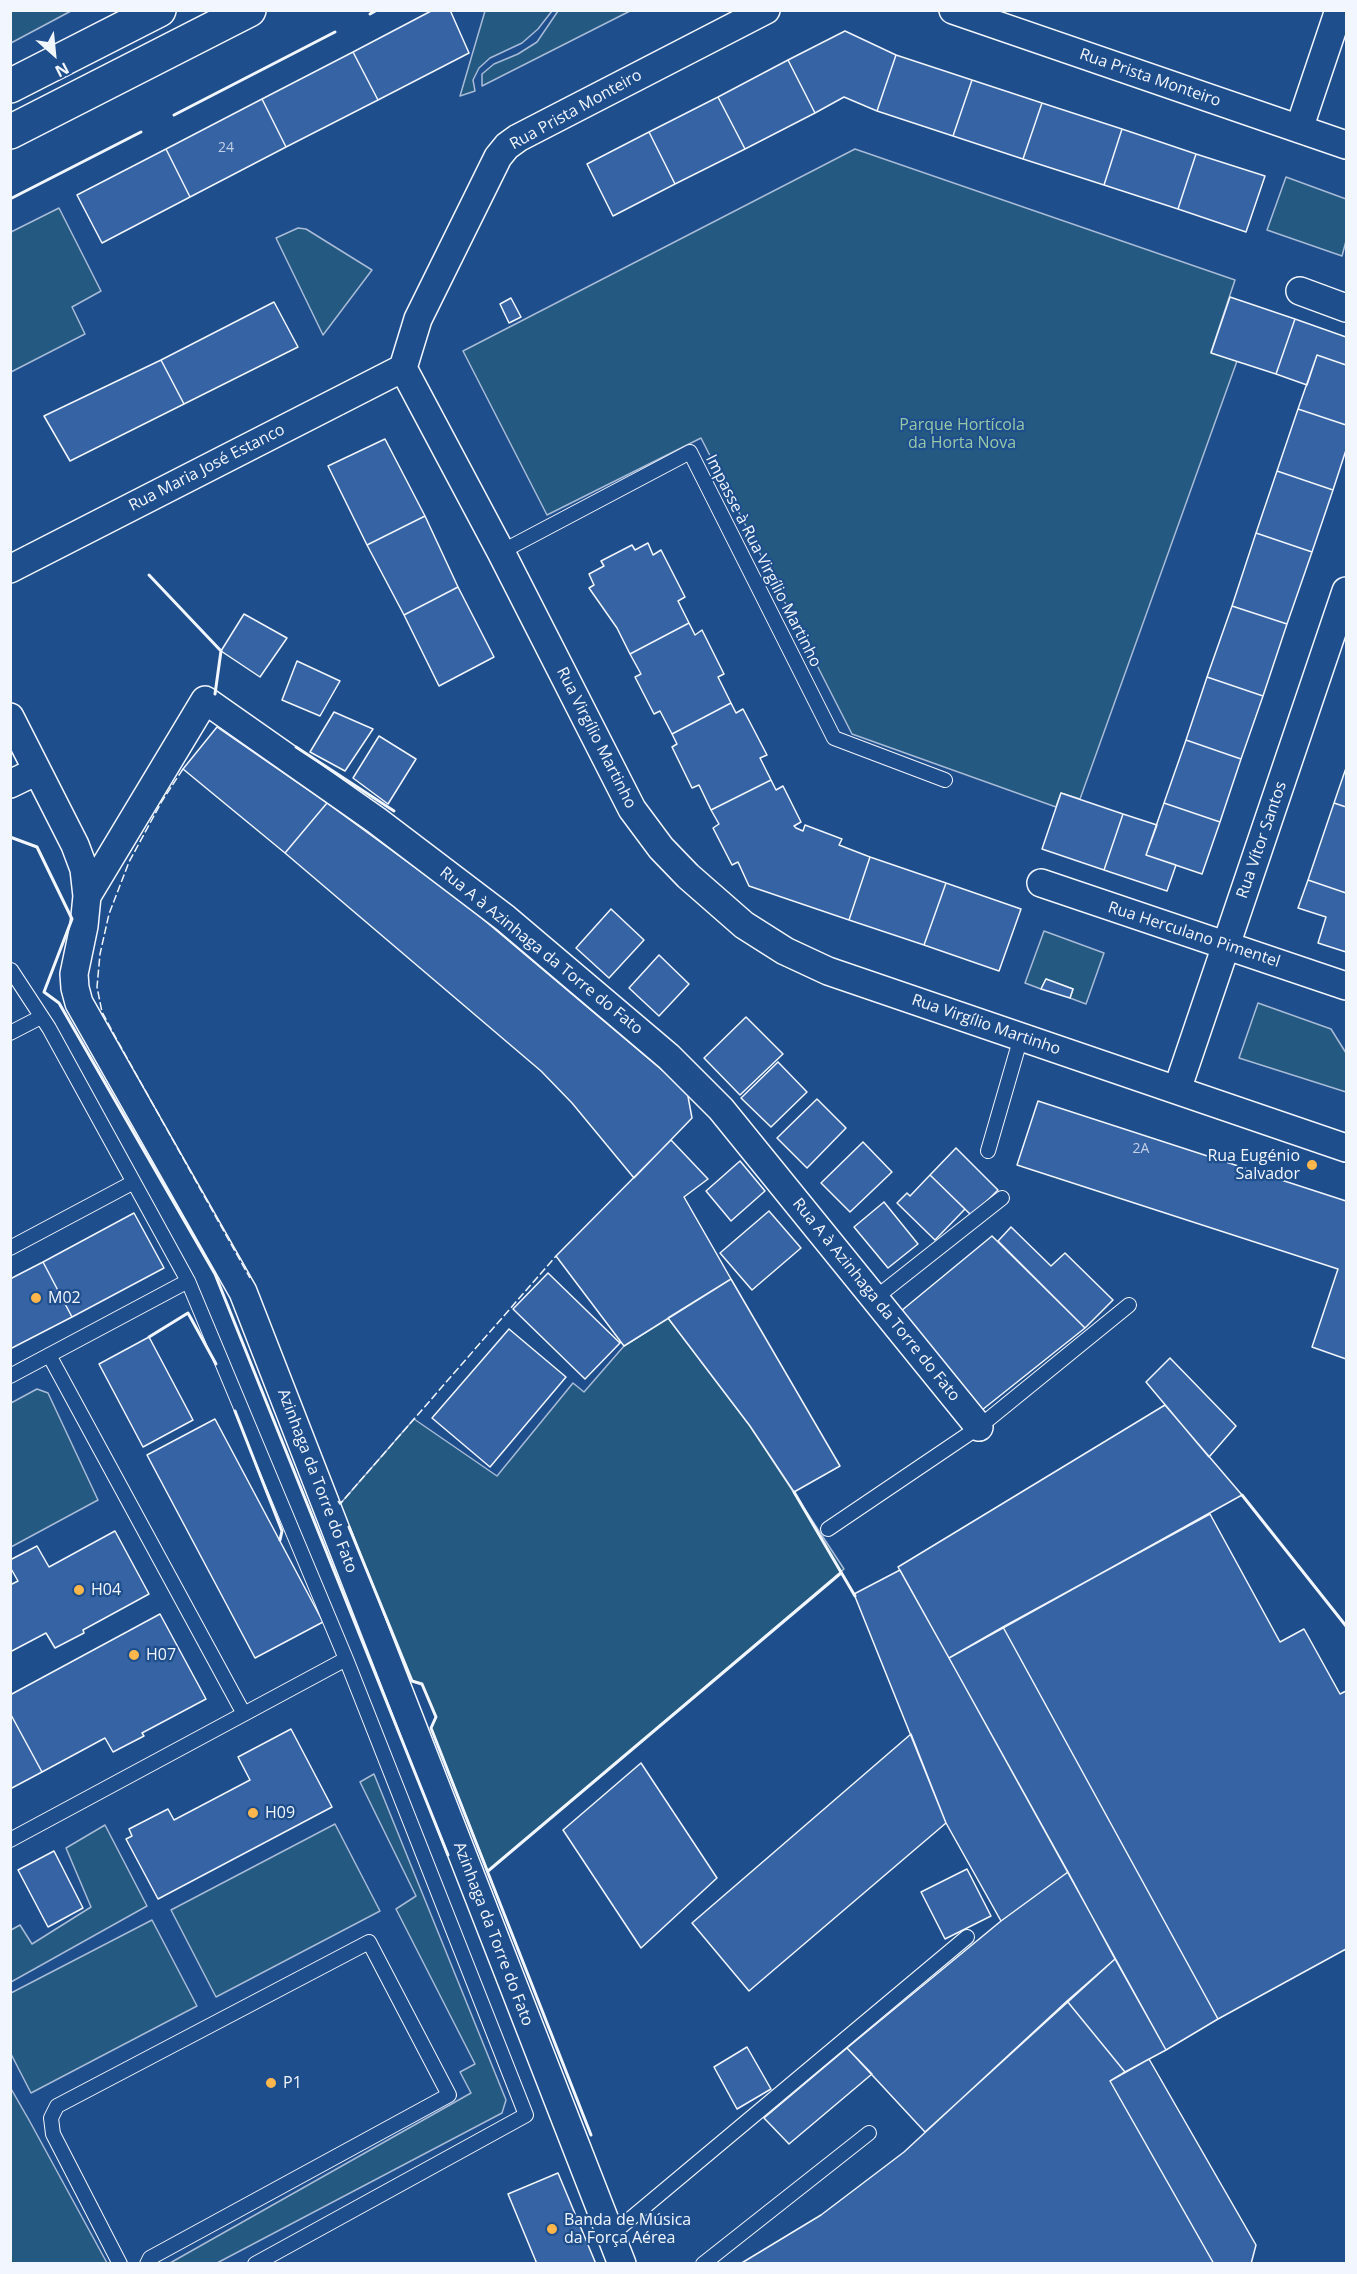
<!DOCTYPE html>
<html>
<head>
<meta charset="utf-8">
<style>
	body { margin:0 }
	#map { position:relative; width:1357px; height:2274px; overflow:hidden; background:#1f4e8c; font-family:"Open Sans",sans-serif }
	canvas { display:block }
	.frame { position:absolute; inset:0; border:12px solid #f2f6ff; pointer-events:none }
	.north { position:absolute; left:24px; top:24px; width:60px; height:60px; -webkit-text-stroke:4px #1f4e8c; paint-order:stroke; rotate:153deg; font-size:16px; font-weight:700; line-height:24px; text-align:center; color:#f2f6ff }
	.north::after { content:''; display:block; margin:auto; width:21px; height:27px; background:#f2f6ff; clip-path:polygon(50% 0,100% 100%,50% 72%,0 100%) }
</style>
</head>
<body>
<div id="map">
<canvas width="1357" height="2274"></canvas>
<div class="frame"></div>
<div class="north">N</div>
</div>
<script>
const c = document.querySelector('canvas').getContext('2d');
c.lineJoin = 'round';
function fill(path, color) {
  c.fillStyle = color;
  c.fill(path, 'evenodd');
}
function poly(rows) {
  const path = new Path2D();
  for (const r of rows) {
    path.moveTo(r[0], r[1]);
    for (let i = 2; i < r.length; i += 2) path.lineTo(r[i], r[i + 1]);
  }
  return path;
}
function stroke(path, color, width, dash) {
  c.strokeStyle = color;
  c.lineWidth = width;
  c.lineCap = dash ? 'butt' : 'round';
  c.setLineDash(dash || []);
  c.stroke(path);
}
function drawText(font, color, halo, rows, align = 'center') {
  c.font = font + ' "Open Sans",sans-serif';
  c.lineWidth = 4.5;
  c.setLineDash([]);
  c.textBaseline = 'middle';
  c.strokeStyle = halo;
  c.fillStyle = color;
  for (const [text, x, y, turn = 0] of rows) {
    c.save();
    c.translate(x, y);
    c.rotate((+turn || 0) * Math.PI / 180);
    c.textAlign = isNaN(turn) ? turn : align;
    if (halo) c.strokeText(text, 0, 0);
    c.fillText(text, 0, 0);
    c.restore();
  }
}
const green = poly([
	[11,10,71,10,71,11,11,43,11,10],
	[485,11,552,11,538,29,522,43,490,58,479,68,473,80,475,91,460,96,485,11],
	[558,11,630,11,482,86,482,74,494,64,518,54,537,42,558,11],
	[855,149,1235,280,1211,352,1237,361,1080,799,1061,793,1056,807,852,734,701,438,547,515,463,351,855,149],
	[1286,177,1346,199,1346,241,1342,256,1267,230,1286,177],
	[59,208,101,291,72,307,85,334,11,372,11,232,59,208],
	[298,228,306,229,372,270,323,335,276,238,298,228],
	[1044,931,1104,953,1086,1004,1070,998,1073,989,1046,979,1041,989,1025,983,1044,931],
	[1258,1003,1331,1029,1346,1053,1346,1092,1239,1058,1258,1003],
	[668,1318,750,1426,844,1569,488,1871,431,1728,436,1716,422,1685,412,1681,340,1504,414,1419,497,1476,573,1383,584,1392,624,1346,668,1318],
	[37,1389,48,1393,98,1500,11,1547,11,1403,37,1389],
	[374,1774,506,2100,502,2113,217,2263,170,2263,471,2093,460,2072,475,2064,396,1909,416,1896,360,1782,374,1774],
	[335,1824,380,1911,216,1997,171,1910,335,1824],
	[105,1825,147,1906,11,1982,11,1930,20,1925,32,1944,91,1907,66,1848,105,1825],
	[152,1920,197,2006,31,2093,11,2054,11,1993,152,1920],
	[10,2087,29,2120,107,2263,11,2263,10,2087]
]);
fill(green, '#245a82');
stroke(green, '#a8bbd7', 1.5);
const building = poly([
	[433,10,450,10,469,53,378,100,353,52,433,10],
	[845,31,896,55,877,111,844,97,815,113,788,60,845,31],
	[353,52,378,100,286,147,262,99,353,52],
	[896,55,972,80,953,136,877,111,896,55],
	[788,60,815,113,745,149,718,97,788,60],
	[972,80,1042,103,1023,159,953,136,972,80],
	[718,97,745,149,675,184,649,132,718,97],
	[262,99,286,147,190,197,166,149,262,99],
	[1042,103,1122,129,1104,185,1023,159,1042,103],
	[1122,129,1196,154,1178,209,1104,185,1122,129],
	[649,132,675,184,613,216,587,164,649,132],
	[166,149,190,197,102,243,77,195,166,149],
	[1196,154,1265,176,1246,232,1178,209,1196,154],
	[1230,297,1295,319,1276,374,1211,353,1230,297],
	[511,298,521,317,509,323,500,304,511,298],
	[274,302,298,347,184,404,161,360,274,302],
	[1295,319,1346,337,1346,365,1317,355,1307,385,1276,374,1295,319],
	[1317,355,1346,365,1346,425,1298,409,1317,355],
	[161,360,184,404,70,461,44,416,161,360],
	[1298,409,1346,425,1346,450,1333,490,1277,471,1298,409],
	[385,439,425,516,367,545,328,466,385,439],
	[1277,471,1333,490,1312,552,1256,533,1277,471],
	[425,516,458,587,404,615,367,545,425,516],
	[1256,533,1312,552,1287,624,1232,606,1256,533],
	[648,543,653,555,661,550,685,597,678,601,689,623,630,654,617,628,589,588,594,585,589,574,604,566,601,561,632,545,635,550,648,543],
	[458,587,494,657,439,686,404,615,458,587],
	[1232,606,1287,624,1263,696,1207,677,1232,606],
	[244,614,287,638,260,677,221,651,244,614],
	[689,623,695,635,702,630,724,674,718,677,731,703,672,734,660,711,654,714,635,677,641,674,630,654,689,623],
	[297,661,340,681,320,716,282,700,297,661],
	[1207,677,1263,696,1241,759,1186,740,1207,677],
	[731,703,736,713,743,709,767,755,760,758,771,780,711,810,699,785,692,788,672,747,677,744,672,734,731,703],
	[334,712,373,729,345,771,310,752,334,712],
	[217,727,327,803,285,853,183,769,217,727],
	[379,736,416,759,388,804,353,778,379,736],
	[1186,740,1241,759,1220,822,1164,803,1186,740],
	[1346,768,1346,807,1334,803,1346,768],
	[771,780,776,790,783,786,801,822,794,826,796,828,803,831,805,825,842,839,839,845,870,857,849,920,749,886,738,862,732,865,713,828,719,824,711,810,771,780],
	[1061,793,1123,814,1104,870,1042,849,1061,793],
	[327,803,465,904,687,1091,692,1118,634,1178,572,1103,541,1071,285,853,327,803],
	[1164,803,1220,822,1202,874,1146,855,1164,803],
	[1334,803,1346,807,1346,893,1308,880,1334,803],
	[1123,814,1157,825,1146,855,1176,865,1167,891,1104,870,1123,814],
	[870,857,946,883,924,945,849,920,870,857],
	[1308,880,1346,893,1346,952,1318,943,1326,917,1298,908,1308,880],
	[946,883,1021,909,999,971,924,945,946,883],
	[611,909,644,940,609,978,576,948,611,909],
	[659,955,689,984,659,1016,629,988,659,955],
	[1046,979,1073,989,1070,998,1041,989,1046,979],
	[746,1017,783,1054,740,1095,704,1058,746,1017],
	[778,1062,807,1092,771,1127,741,1098,778,1062],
	[817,1099,846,1128,807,1168,777,1138,817,1099],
	[1038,1101,1346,1201,1346,1359,1312,1347,1338,1269,1017,1165,1038,1101],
	[671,1140,708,1179,684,1197,731,1279,624,1346,556,1256,671,1140],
	[863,1142,892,1172,850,1212,821,1183,863,1142],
	[956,1148,998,1190,972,1216,930,1175,956,1148],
	[740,1161,765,1191,731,1221,706,1191,740,1161],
	[930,1175,965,1209,935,1240,897,1203,907,1193,910,1196,930,1175],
	[884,1202,918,1244,888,1268,854,1227,884,1202],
	[769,1211,801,1248,752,1290,720,1253,769,1211],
	[134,1213,164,1268,72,1317,43,1262,134,1213],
	[1011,1227,1051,1266,1065,1253,1113,1300,1085,1328,998,1241,1011,1227],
	[992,1236,1085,1328,982,1410,901,1311,992,1236],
	[43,1262,72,1317,10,1349,10,1279,43,1262],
	[548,1273,620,1343,585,1379,513,1309,548,1273],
	[731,1279,840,1466,794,1492,750,1426,668,1318,731,1279],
	[509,1329,566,1377,490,1467,432,1418,509,1329],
	[149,1337,193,1420,143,1447,99,1364,149,1337],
	[1170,1358,1236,1426,1209,1457,1146,1382,1170,1358],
	[1165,1405,1242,1495,949,1658,898,1567,1165,1405],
	[215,1419,323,1622,255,1658,147,1455,215,1419],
	[1210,1514,1280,1642,1304,1629,1340,1694,1346,1691,1346,1949,1218,2019,1003,1627,1210,1514],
	[115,1531,149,1594,83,1630,84,1633,55,1648,46,1633,10,1652,10,1585,18,1581,10,1567,10,1560,37,1546,49,1567,115,1531],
	[900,1570,1068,1872,1001,1921,946,1823,854,1594,900,1570],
	[160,1614,206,1699,142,1733,144,1736,113,1752,105,1738,42,1772,10,1713,10,1695,160,1614],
	[1003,1627,1218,2019,1166,2050,949,1658,1003,1627],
	[10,1713,42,1772,10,1789,10,1713],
	[291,1729,332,1807,158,1899,126,1839,132,1836,129,1829,168,1809,174,1820,250,1780,238,1757,291,1729],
	[911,1734,946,1823,749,1991,692,1923,911,1734],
	[641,1763,717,1878,641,1948,563,1830,641,1763],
	[54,1851,83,1908,48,1927,18,1870,54,1851],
	[967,1869,991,1916,945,1939,921,1892,967,1869],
	[1068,1872,1115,1959,925,2132,847,2048,1001,1921,1068,1872],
	[1115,1959,1166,2050,1125,2072,1067,2001,1115,1959],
	[1067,2001,1125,2072,1110,2081,1214,2264,740,2264,821,2215,904,2152,1067,2001],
	[747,2047,771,2089,737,2109,714,2067,747,2047],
	[847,2048,872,2074,789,2144,764,2118,847,2048],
	[1149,2059,1256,2245,1251,2264,1214,2264,1110,2081,1149,2059],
	[558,2173,596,2264,537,2264,508,2194,558,2173]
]);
fill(building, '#3563a3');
stroke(building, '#f2f6ff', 1.5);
const service = poly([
	[501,552,690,452,834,738,945,780],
	[11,970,49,1028,188,1281,346,1659,526,2115,255,2264],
	[10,1033,41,1017],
	[988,1151,1021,1037],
	[10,1248,132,1183],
	[874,1299,1002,1198],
	[49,1355,244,1714],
	[10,1376,188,1281],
	[828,1529,979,1427,1129,1305],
	[10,1840,346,1659],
	[611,2235,967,1937],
	[120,2264,53,2134,51,2118,57,2106,369,1942,449,2095,150,2258,147,2264],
	[703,2264,869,2133]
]);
const minor = poly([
	[953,10,1346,145],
	[1299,129,1339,10],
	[1300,291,1346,308],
	[403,368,501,552,632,809,661,848,688,876,744,925,785,951,828,971,1346,1148],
	[403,368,418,319,498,157,507,146,518,138,766,10],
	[10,569,403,368],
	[10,717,75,845,84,869,87,896,84,926,74,974,75,988,79,1003,243,1292,622,2264],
	[10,784,37,771],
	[1041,883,1346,986],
	[87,896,205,700,376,820,505,918,669,1057,721,1109,979,1427],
	[1177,1090,1346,591]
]);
const secondary = poly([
	[10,86,159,10],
	[10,132,249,10]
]);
stroke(service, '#f2f6ff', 16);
stroke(minor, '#f2f6ff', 30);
stroke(secondary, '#f2f6ff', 36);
stroke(service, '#1f4e8c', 14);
stroke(minor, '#1f4e8c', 27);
stroke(secondary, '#1f4e8c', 33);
stroke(poly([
	[183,769,162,801,129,862,109,914,100,954,97,987,102,1012,117,1040,250,1278],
	[338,1501,340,1504,556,1256]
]), '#f2f6ff', 1.5, [8, 3]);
stroke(poly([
	[370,14,377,10],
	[174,115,335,32],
	[10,199,141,132],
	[149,575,221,651,215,694],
	[296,747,394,811],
	[10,837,37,847,72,919,44,992,59,1003,215,1274,448,1855],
	[149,1337,188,1313,216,1364],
	[235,1411,282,1531,280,1540],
	[794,1492,855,1596],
	[1242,1495,1346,1626],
	[349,1527,412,1681,422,1684,436,1717,431,1728,591,2135],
	[488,1871,841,1573]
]), '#f2f6ff', 3);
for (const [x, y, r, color] of [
	[1312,1165,6,"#ffb74d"],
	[36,1298,6,"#ffb74d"],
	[79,1590,6,"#ffb74d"],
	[134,1655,6,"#ffb74d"],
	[253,1813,6,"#ffb74d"],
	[271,2083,6,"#ffb74d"],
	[552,2229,6,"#ffb74d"]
]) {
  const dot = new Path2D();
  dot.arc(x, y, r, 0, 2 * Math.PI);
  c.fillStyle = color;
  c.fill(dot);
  stroke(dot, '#1f4e8c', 2);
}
drawText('14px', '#c3d1e8', null, [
	["24",226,148],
	["2A",1141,1149]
]);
drawText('16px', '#f2f6ff', '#1f4e8c', [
	["Rua Prista Monteiro",1150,78,19],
	["Rua Prista Monteiro",576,110,-29],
	["Rua Maria José Estanco",207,468,-27],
	["Impasse à Rua Virgílio Martinho",763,561,63],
	["Rua Virgílio Martinho",596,738,63],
	["Rua Vítor Santos",1262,840,-71],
	["Rua Herculano Pimentel",1194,935,18],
	["Rua A à Azinhaga da Torre do Fato",541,951,39],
	["Rua Virgílio Martinho",986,1025,19],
	["Rua A à Azinhaga da Torre do Fato",876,1300,51],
	["Azinhaga da Torre do Fato",317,1481,69],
	["Azinhaga da Torre do Fato",493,1934,69]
]);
drawText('16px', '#97c8a6', '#1f4e8c', [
	["Parque Hortícola",962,425],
	["da Horta Nova",962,443]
]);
drawText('16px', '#f2f6ff', '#1f4e8c', [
	["Rua Eugénio",1300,1156,"right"],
	["Salvador",1300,1174,"right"],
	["M02",48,1298],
	["H04",91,1590],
	["H07",146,1655],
	["H09",265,1813],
	["P1",283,2083],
	["Banda de Música",564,2220],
	["da Força Aérea",564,2238]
], 'left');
</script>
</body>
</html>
